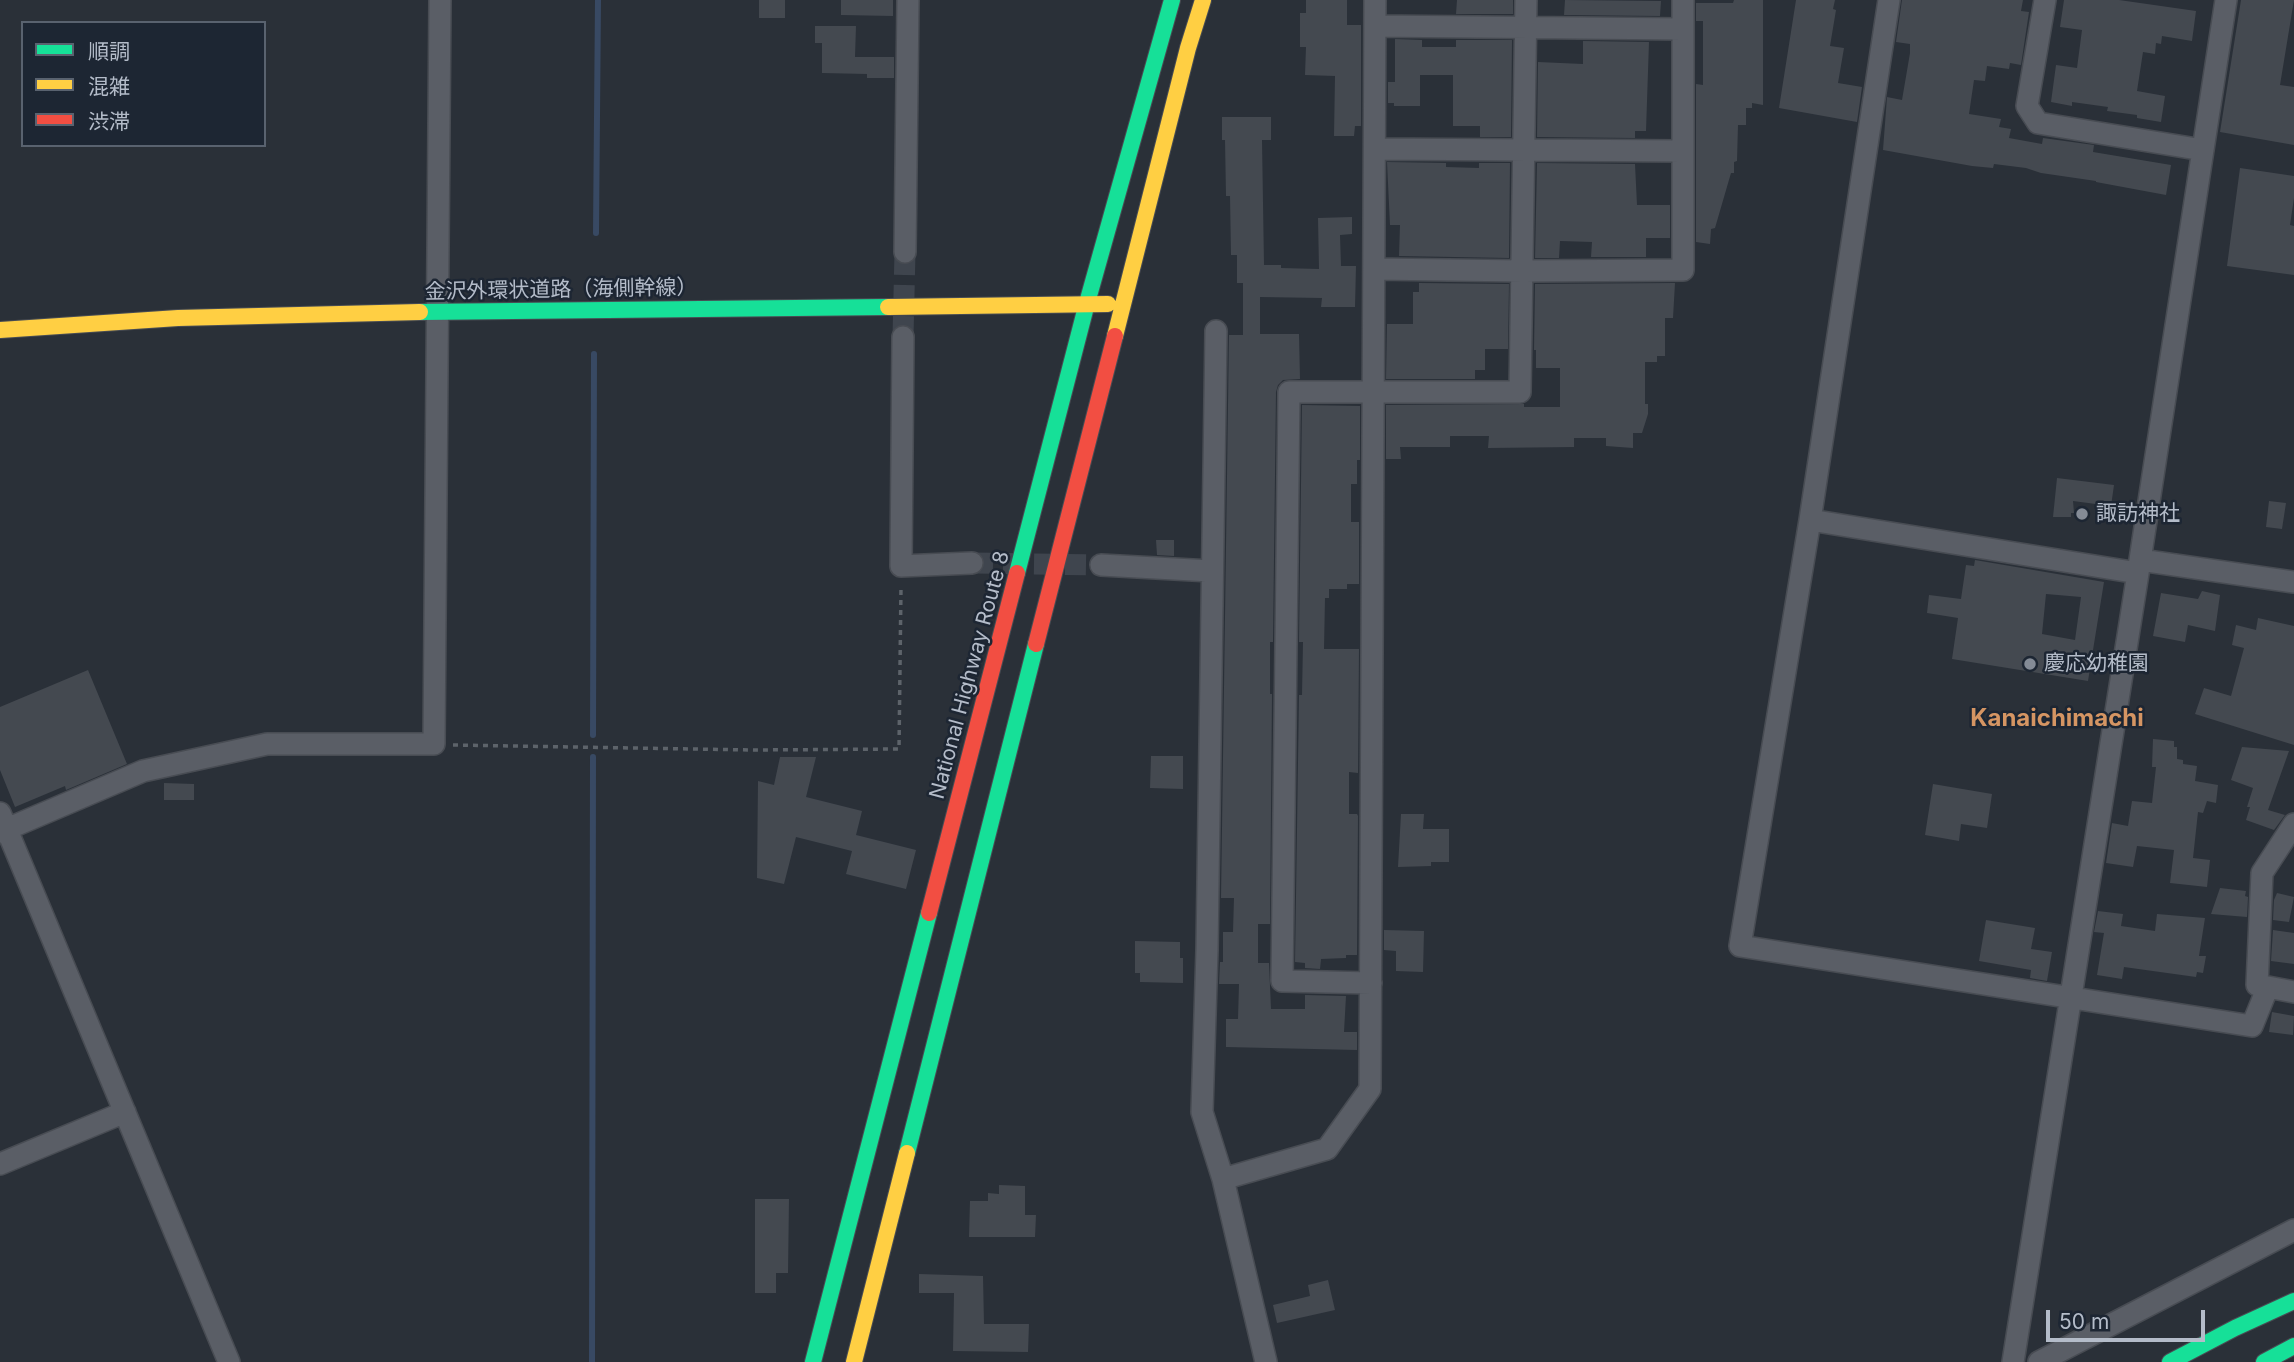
<!DOCTYPE html>
<html>
<head>
<meta charset="utf-8">
<style>
	body { margin:0 }
	#map { position:relative; width:2294px; height:1362px; overflow:hidden; background:#2a3038; font-family:Inter,"Noto Sans JP",sans-serif }
	canvas { display:block }
	.legend { position:absolute; left:21px; top:21px; width:245px; height:126px; box-sizing:border-box; background:#1d2633; border:2px solid #59626f; margin:0; padding:9px 12px; list-style:none; font-size:21px; color:#b4bcc9 }
	.legend li { display:flex; align-items:center; gap:14px; height:35px }
	.legend b { width:35px; border:2px solid #59626f }
	.scale { position:absolute; left:2046px; top:1310px; width:159px; height:32px; box-sizing:border-box; border:4px solid #b4bcc9; border-top:0; padding-left:9px; font-size:21px; line-height:24px; white-space:nowrap; color:#b4bcc9; -webkit-text-stroke:5px #1d2633; paint-order:stroke }
</style>
</head>
<body>
<div id="map">
<canvas width="2294" height="1362"></canvas>
<ul class="legend">
<li><b style="height:9px;background:#16e098"></b>順調</li>
<li><b style="height:9px;background:#ffcf43"></b>混雑</li>
<li><b style="height:9px;background:#f24e42"></b>渋滞</li>
</ul>
<div class="scale">50 m</div>
</div>
<script>
const c = document.querySelector('canvas').getContext('2d');
c.lineJoin = 'round';
function poly(rows) {
  const path = new Path2D();
  for (const r of rows) {
    path.moveTo(r[0], r[1]);
    for (let i = 2; i < r.length; i += 2) path.lineTo(r[i], r[i + 1]);
  }
  return path;
}
function stroke(path, color, width, dash) {
  c.strokeStyle = color;
  c.lineWidth = width;
  c.lineCap = dash ? 'butt' : 'round';
  c.setLineDash(dash || []);
  c.stroke(path);
}
function fill(path, color) {
  c.fillStyle = color;
  c.fill(path, 'evenodd');
}
function drawText(font, color, halo, rows, align = 'center') {
  c.font = font + ' Inter,"Noto Sans JP",sans-serif';
  c.lineWidth = 5;
  c.setLineDash([]);
  c.textBaseline = 'middle';
  c.strokeStyle = halo;
  c.fillStyle = color;
  for (const [text, x, y, turn = 0] of rows) {
    c.save();
    c.translate(x, y);
    c.rotate((+turn || 0) * Math.PI / 180);
    c.textAlign = isNaN(turn) ? turn : align;
    if (halo) c.strokeText(text, 0, 0);
    c.fillText(text, 0, 0);
    c.restore();
  }
}
stroke(poly([
	[596,233,598,0],
	[593,735,594,354],
	[592,1362,593,757]
]), '#384963', 6);
fill(poly([
	[759,0,785,0,785,18,759,18],
	[841,0,893,0,893,16,841,15],
	[1306,0,1347,0,1347,25,1361,25,1361,126,1355,126,1354,136,1334,136,1335,76,1305,75,1306,47,1300,47,1300,13,1306,13],
	[1457,0,1513,0,1513,14,1456,14],
	[1565,0,1661,1,1660,16,1564,15],
	[1734,0,1763,0,1763,105,1752,103,1752,108,1746,108,1746,125,1738,125,1737,161,1734,162,1734,173,1731,173,1715,228,1711,229,1710,244,1696,242,1696,84,1703,85,1703,21,1696,21,1696,3,1733,3],
	[1796,0,1835,0,1833,9,1836,10,1830,46,1844,48,1838,83,1862,87,1857,122,1779,108],
	[1902,0,2023,0,2021,11,2029,12,2021,65,2010,63,2009,69,1987,66,1985,81,1974,80,1969,114,2001,119,1999,127,2011,129,2009,138,2042,144,2043,138,2094,145,2093,152,2171,165,2166,195,2096,182,2096,181,2041,173,2026,168,1994,164,1993,168,1972,166,1883,150,1887,97,1902,100,1910,53,1910,44,1896,42],
	[2064,0,2119,0,2196,11,2192,41,2162,36,2161,44,2156,43,2155,54,2143,52,2137,91,2165,96,2161,122,2137,118,2137,115,2107,111,2108,107,2072,102,2072,106,2051,102,2056,65,2077,68,2082,30,2060,27],
	[2241,0,2294,0,2280,85,2294,87,2294,145,2220,132],
	[815,26,856,26,855,57,894,57,894,78,867,78,867,74,822,73,822,43,815,43],
	[1395,39,1422,40,1422,47,1456,47,1456,40,1512,40,1511,137,1480,137,1480,126,1453,126,1453,75,1420,75,1420,106,1394,106,1394,103,1388,103,1388,82,1395,82],
	[1583,41,1649,42,1646,131,1635,131,1635,138,1537,137,1538,62,1583,64],
	[1222,117,1271,117,1271,140,1262,140,1264,265,1281,265,1281,268,1319,269,1318,218,1352,217,1352,234,1340,235,1341,266,1356,266,1355,307,1321,307,1322,298,1260,297,1260,334,1299,334,1300,379,1283,380,1278,385,1276,392,1273,642,1270,642,1270,694,1272,694,1270,924,1258,924,1258,963,1269,963,1271,1009,1305,1009,1305,995,1346,996,1344,1032,1357,1032,1357,1050,1226,1047,1226,1019,1238,1019,1239,984,1219,984,1220,962,1223,962,1223,932,1233,932,1234,898,1221,898,1229,335,1243,335,1243,283,1237,283,1237,255,1231,255,1230,196,1226,196,1225,140,1222,140],
	[1387,162,1446,163,1446,167,1479,168,1479,163,1510,163,1509,258,1399,256,1400,225,1390,225],
	[1537,163,1635,164,1637,205,1670,205,1670,238,1646,238,1646,257,1591,257,1592,242,1560,241,1559,258,1535,258],
	[2240,168,2294,176,2294,198,2290,225,2294,226,2294,275,2227,266],
	[1419,283,1509,284,1508,349,1485,349,1485,370,1475,370,1475,379,1386,379,1387,324,1413,324,1413,292,1419,292],
	[1675,283,1673,318,1665,318,1665,356,1657,356,1657,362,1645,362,1645,404,1648,404,1648,414,1642,433,1633,433,1633,448,1606,446,1606,438,1574,438,1574,447,1488,448,1489,436,1450,436,1450,447,1400,447,1401,459,1386,459,1386,405,1524,404,1524,407,1560,407,1560,368,1536,368,1536,350,1534,350,1535,284],
	[1302,405,1360,406,1360,460,1357,460,1357,484,1351,484,1351,522,1359,522,1359,584,1347,584,1347,589,1329,589,1329,598,1325,598,1324,649,1359,649,1358,773,1349,772,1349,814,1357,814,1358,816,1357,955,1346,955,1346,958,1321,959,1320,969,1305,968,1305,963,1295,962,1299,695,1302,695,1303,642,1299,642],
	[2057,478,2114,485,2111,506,2073,501,2074,513,2071,513,2071,517,2053,517],
	[2269,501,2286,503,2282,529,2266,527],
	[1156,540,1174,540,1174,556,1157,555],
	[1975,560,2104,582,2088,681,1952,659,1958,618,1927,613,1929,595,1961,599,1966,565,1974,566],
	[2046,594,2081,597,2075,640,2042,634],
	[2202,591,2220,595,2215,631,2188,625,2185,642,2153,636,2161,593,2198,599],
	[2258,618,2294,626,2294,745,2195,714,2204,688,2231,696,2244,648,2232,645,2236,625,2256,630],
	[88,670,127,764,66,790,65,786,15,807,0,770,0,707],
	[2153,739,2174,741,2174,747,2177,747,2177,759,2183,760,2183,764,2197,766,2195,781,2218,785,2216,803,2207,801,2203,813,2198,812,2193,858,2210,860,2207,887,2170,883,2174,850,2137,846,2133,867,2106,863,2112,823,2128,826,2132,801,2152,803,2156,767,2152,767],
	[2242,747,2289,751,2268,810,2285,815,2274,830,2246,820,2250,807,2247,807,2253,788,2231,780],
	[1151,756,1183,756,1183,789,1150,788],
	[780,757,816,757,806,797,862,811,856,835,916,850,906,889,846,874,852,851,796,837,784,884,757,878,758,781,774,785],
	[164,783,194,784,194,800,164,800],
	[1933,784,1992,794,1987,828,1961,824,1959,841,1925,835],
	[1401,814,1424,814,1423,829,1449,829,1449,862,1431,862,1431,866,1398,867],
	[2220,888,2246,891,2245,896,2248,897,2247,917,2211,914],
	[2277,893,2294,897,2289,922,2273,920,2274,900],
	[2098,911,2123,914,2121,926,2155,931,2157,914,2205,918,2199,956,2206,956,2203,973,2197,972,2196,977,2124,967,2122,979,2097,975,2104,933,2094,932],
	[1986,920,2035,928,2031,949,2052,952,2047,981,2030,978,2031,970,1979,961],
	[1384,930,1424,931,1423,972,1396,971,1396,951,1384,950],
	[2273,930,2294,933,2294,964,2271,961],
	[1135,941,1180,942,1180,958,1183,958,1183,983,1140,982,1140,973,1135,973],
	[2272,1012,2294,1016,2293,1035,2269,1032],
	[999,1185,1025,1186,1025,1215,1036,1215,1035,1237,969,1237,970,1201,988,1201,988,1193,999,1194],
	[755,1199,789,1199,788,1273,776,1273,776,1293,755,1293],
	[919,1274,983,1276,984,1324,1029,1324,1028,1352,953,1351,954,1293,919,1293],
	[1328,1280,1335,1310,1277,1323,1273,1305,1310,1296,1308,1285]
]), '#444950');
stroke(poly([
	[903,337,905,252],
	[972,563,1101,565]
]), '#3f454e', 21, [21, 10]);
const street = poly([
	[1889,0,1810,520,1740,946,2252,1026,2267,989],
	[2045,0,2027,106,2038,123,2203,150],
	[1375,26,1682,29],
	[1375,149,1682,151],
	[905,252,908,0],
	[1374,269,1523,271,1683,270,1683,0],
	[1216,331,1207,950,1202,1112,1223,1179,1266,1362],
	[903,337,901,566,972,563],
	[1810,520,2138,573],
	[2140,560,2294,582],
	[1101,565,1211,571],
	[0,813,229,1362],
	[2294,824,2262,873,2257,985,2294,992],
	[0,832,143,771,267,744,434,744,440,0],
	[1371,983,1282,981,1289,392,1520,392,1526,0],
	[0,1164,125,1112],
	[1223,1179,1327,1149,1370,1089,1375,0],
	[2013,1362,2138,573,2226,0],
	[2039,1362,2294,1230]
]);
const fast = poly([
	[420,312,888,307],
	[1017,573,1087,303,1172,0],
	[907,1153,1036,644],
	[813,1362,929,913],
	[2170,1362,2235,1328,2294,1301],
	[2264,1362,2294,1346]
]);
const slow = poly([
	[888,307,1108,304],
	[0,330,178,318,420,312],
	[1115,336,1188,48,1203,0],
	[854,1362,907,1153]
]);
const jam = poly([
	[1036,644,1115,336],
	[929,913,1017,573]
]);
stroke(street, '#484c53', 24);
stroke(fast, '#484c53', 18);
stroke(slow, '#484c53', 18);
stroke(jam, '#484c53', 18);
stroke(poly([
	[453,745,754,750,899,749,901,587]
]), '#5d636a', 3.5, [5, 5]);
stroke(street, '#5a5e66', 21);
stroke(fast, '#16e098', 16);
stroke(slow, '#ffcf43', 16);
stroke(jam, '#f24e42', 16);
for (const [x, y, r, color] of [
	[2082,514,7,"#848b96"],
	[2030,664,7,"#848b96"]
]) {
  const dot = new Path2D();
  dot.arc(x, y, r, 0, 2 * Math.PI);
  c.fillStyle = color;
  c.fill(dot);
  stroke(dot, '#1d2633', 2.5);
}
drawText('21px', '#b4bcc9', '#1d2633', [
	["金沢外環状道路（海側幹線）",561,290,-1],
	["National Highway Route 8",970,675,-75]
]);
drawText('21px', '#b4bcc9', '#1d2633', [
	["諏訪神社",2096,514],
	["慶応幼稚園",2044,664]
], 'left');
drawText('bold 24px', '#d59563', '#1d2633', [
	["Kanaichimachi",2057,719]
]);
</script>
</body>
</html>
